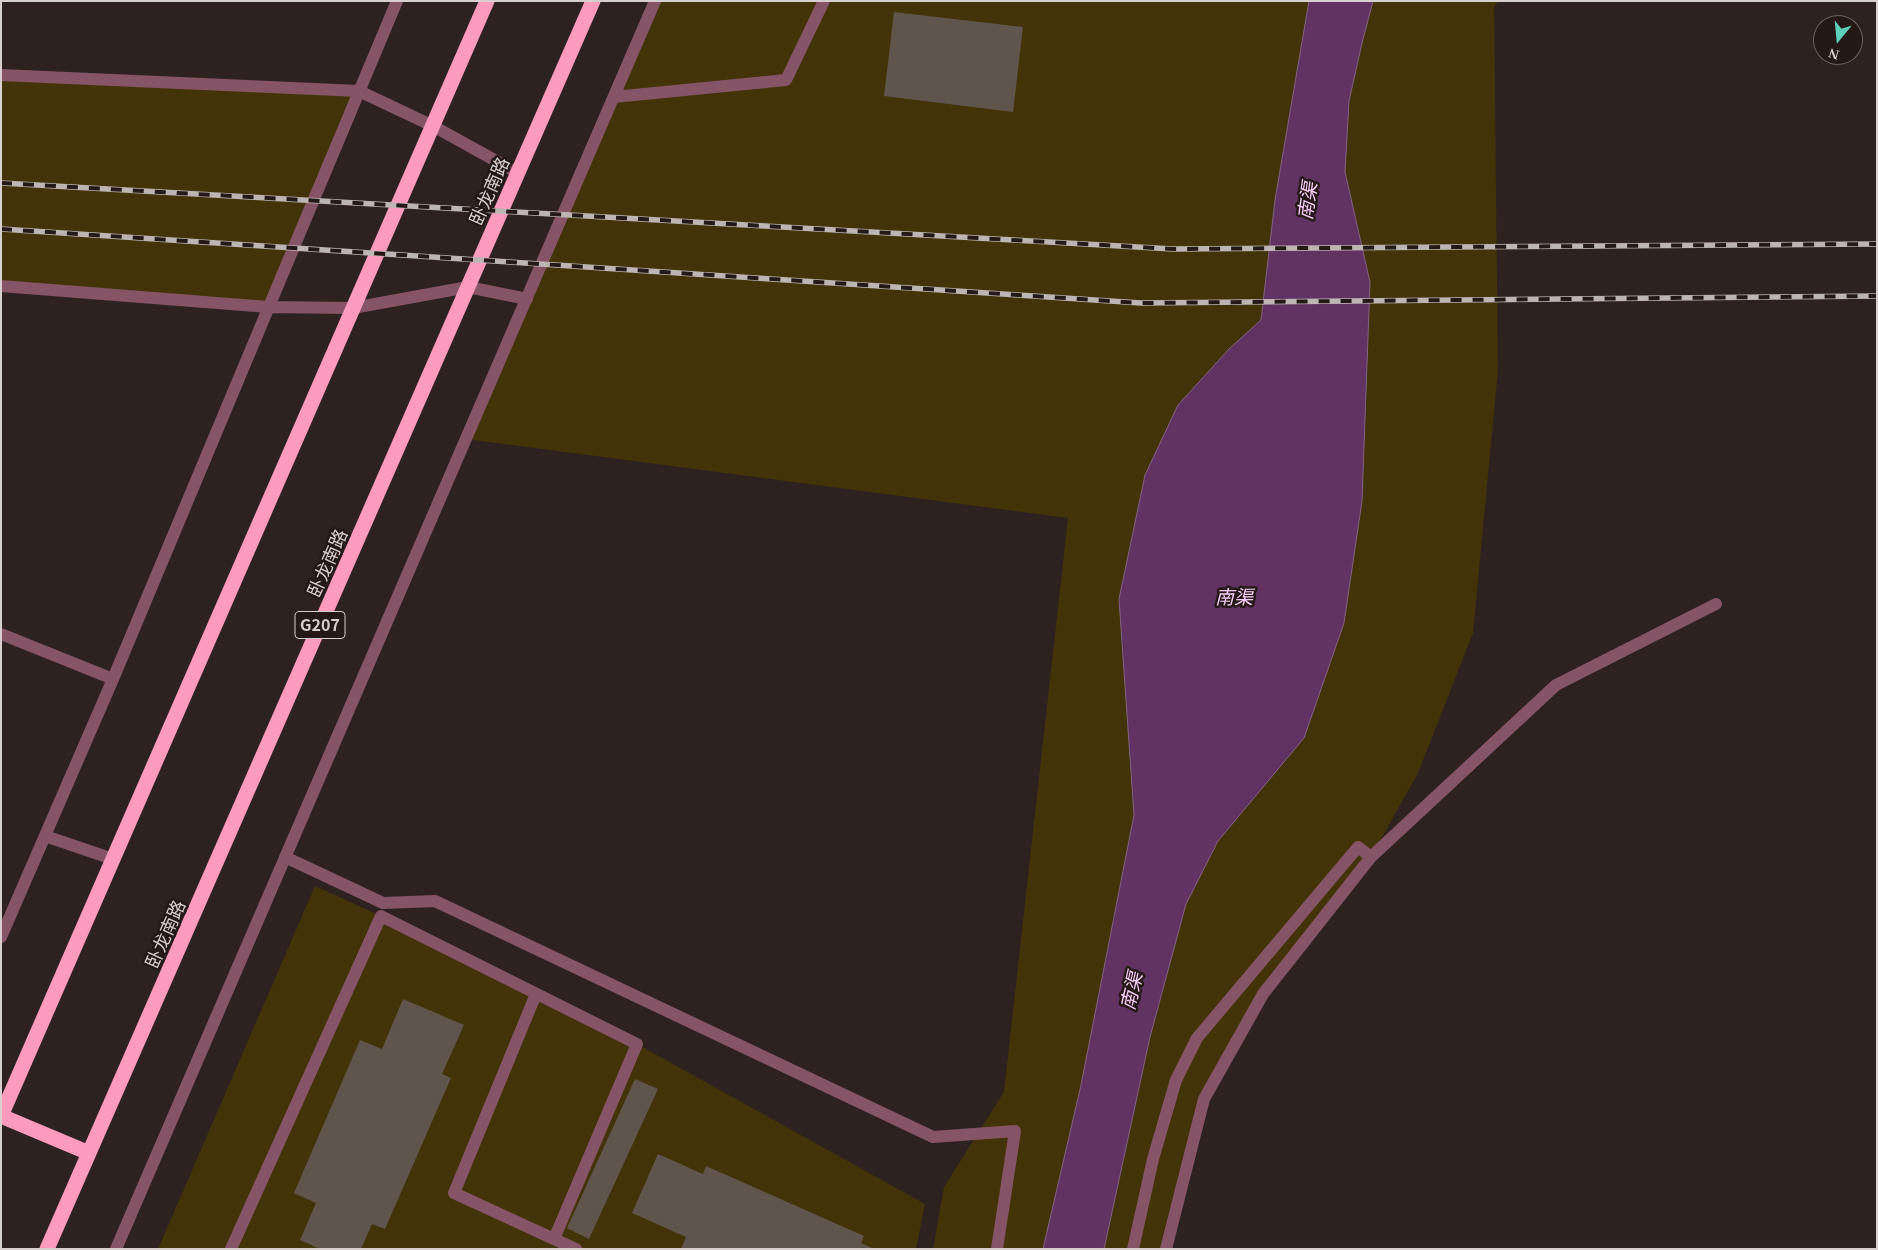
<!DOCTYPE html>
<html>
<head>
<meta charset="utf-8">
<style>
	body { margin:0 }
	#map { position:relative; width:1878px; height:1250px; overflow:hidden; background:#2e2220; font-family:Georgia,serif }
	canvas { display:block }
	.frame { position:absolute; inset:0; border:2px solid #d7cfcd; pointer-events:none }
	.north { position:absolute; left:1813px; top:15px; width:50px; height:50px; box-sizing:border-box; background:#241917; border:1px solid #6c6260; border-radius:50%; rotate:197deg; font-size:14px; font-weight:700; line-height:20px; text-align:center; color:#d7cfcd }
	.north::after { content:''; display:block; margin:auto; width:18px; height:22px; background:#5dceb9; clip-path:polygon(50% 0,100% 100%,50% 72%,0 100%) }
</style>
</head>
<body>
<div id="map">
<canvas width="1878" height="1250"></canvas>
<div class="frame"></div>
<div class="north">N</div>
</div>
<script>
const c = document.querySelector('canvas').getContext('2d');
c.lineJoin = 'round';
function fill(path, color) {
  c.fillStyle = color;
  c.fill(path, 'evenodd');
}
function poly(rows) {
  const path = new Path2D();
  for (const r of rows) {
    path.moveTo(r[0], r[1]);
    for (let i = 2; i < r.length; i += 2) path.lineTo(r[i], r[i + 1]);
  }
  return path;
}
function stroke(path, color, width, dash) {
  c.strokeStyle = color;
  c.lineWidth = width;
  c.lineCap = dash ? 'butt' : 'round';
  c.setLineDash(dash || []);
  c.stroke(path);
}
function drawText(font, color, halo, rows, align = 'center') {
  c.font = font + ' Georgia,"Noto Sans SC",serif';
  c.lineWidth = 5;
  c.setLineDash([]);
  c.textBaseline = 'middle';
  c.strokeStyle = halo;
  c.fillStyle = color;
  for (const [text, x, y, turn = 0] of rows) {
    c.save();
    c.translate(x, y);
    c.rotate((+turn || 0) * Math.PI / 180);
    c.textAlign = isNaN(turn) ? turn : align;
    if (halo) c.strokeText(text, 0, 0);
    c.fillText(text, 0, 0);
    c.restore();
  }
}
fill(poly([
	[655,1,1498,1,1494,8,1498,370,1473,633,1418,773,1371,857,1263,994,1204,1099,1166,1249,933,1249,944,1187,1004,1092,1068,518,466,439],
	[1,75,359,91,268,307,1,286],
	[315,886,381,916,637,1044,925,1204,916,1249,158,1249]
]), '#423309');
const water = poly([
	[1309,1,1373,1,1362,43,1349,101,1345,172,1370,282,1362,501,1344,623,1304,738,1218,841,1186,904,1150,1037,1104,1249,1043,1249,1081,1085,1134,815,1119,599,1145,475,1178,405,1229,349,1261,320,1275,200,1309,1]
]);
fill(water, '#613362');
stroke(water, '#846282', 1);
fill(poly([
	[894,12,1023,27,1013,112,884,96],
	[403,999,464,1025,442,1074,451,1078,385,1229,372,1224,361,1249,320,1249,300,1240,316,1203,294,1193,360,1040,382,1049],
	[635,1079,658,1089,589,1239,567,1228],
	[658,1154,703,1174,706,1166,864,1236,861,1243,874,1249,681,1249,686,1237,632,1213]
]), '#60554d');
stroke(poly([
	[1,75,359,91,433,126,518,173],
	[614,97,786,80,824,1],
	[1,286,268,307,353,308,468,287,527,299],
	[1,634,113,679],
	[45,836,113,859],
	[285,857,383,903,435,901,933,1137,1015,1131,997,1249],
	[1,937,113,679,397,1],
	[536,994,454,1193,554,1239],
	[116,1249,655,1],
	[231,1249,381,916,637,1044,554,1239,576,1249],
	[1133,1249,1153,1159,1176,1080,1197,1038,1358,847,1371,857],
	[1166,1249,1204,1099,1263,994,1371,857,1556,685,1716,604]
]), '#855466', 12);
stroke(poly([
	[1,1116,487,1],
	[1,1116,89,1153],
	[47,1249,593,1]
]), '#fd9bbf', 15);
const rail = poly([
	[1,183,1173,249,1877,244],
	[1,229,1141,303,1877,296]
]);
stroke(rail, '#bdb5b3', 5.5);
stroke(rail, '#241917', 4, [11]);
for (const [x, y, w] of [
	[320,625,50]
]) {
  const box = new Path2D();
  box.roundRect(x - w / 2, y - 13.5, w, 27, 4);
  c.fillStyle = '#241917';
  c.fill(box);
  stroke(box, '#d7cfcd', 1);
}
drawText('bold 16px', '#d7cfcd', null, [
	["G207",320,625]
]);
drawText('18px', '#d7cfcd', '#241917', [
	["卧龙南路",489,191,-66],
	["卧龙南路",327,563,-66],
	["卧龙南路",165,934,-66]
]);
drawText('italic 19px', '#f7cbf7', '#241917', [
	["南渠",1307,201,-82],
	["南渠",1234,597],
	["南渠",1131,991,-77]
]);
</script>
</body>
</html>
